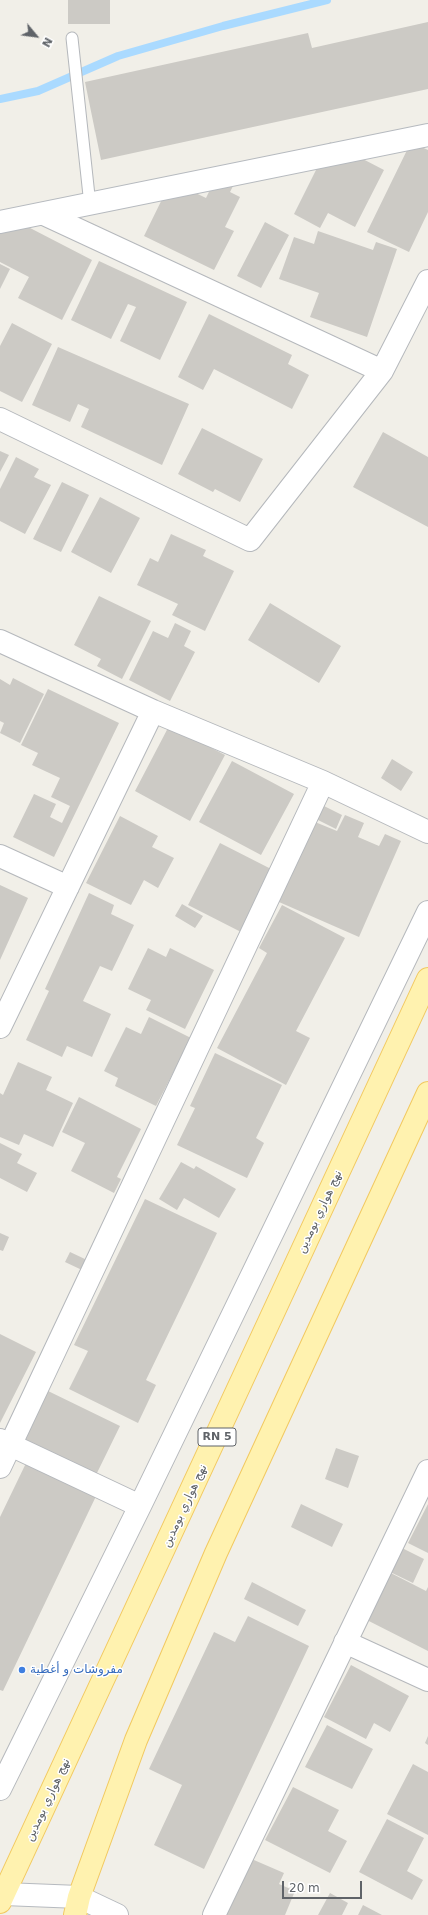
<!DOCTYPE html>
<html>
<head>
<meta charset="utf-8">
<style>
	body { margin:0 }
	#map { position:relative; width:428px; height:1915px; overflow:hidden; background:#f1efe8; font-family:"DejaVu Sans",sans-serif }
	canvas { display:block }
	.north { position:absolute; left:16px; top:16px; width:40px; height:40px; -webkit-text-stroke:3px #fff; paint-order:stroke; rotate:119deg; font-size:11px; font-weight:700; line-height:16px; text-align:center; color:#5f6368 }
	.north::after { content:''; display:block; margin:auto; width:14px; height:18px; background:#5f6368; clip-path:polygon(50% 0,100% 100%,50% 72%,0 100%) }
	.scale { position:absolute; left:282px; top:1881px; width:80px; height:18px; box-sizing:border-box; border:2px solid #5f6368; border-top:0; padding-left:5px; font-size:12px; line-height:14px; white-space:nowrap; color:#5f6368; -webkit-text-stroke:3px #fff; paint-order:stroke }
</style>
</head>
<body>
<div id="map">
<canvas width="428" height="1915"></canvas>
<div class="north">N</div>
<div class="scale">20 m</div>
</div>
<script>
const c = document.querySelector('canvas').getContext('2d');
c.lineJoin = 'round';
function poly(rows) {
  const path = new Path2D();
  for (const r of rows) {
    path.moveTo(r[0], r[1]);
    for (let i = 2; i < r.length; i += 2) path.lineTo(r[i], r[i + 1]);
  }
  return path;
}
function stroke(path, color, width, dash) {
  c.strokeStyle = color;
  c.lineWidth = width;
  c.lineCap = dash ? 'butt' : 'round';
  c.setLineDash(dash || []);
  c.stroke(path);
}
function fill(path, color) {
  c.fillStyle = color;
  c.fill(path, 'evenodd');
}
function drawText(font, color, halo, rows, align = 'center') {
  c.font = font + ' "DejaVu Sans",Cairo,sans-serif';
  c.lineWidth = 3;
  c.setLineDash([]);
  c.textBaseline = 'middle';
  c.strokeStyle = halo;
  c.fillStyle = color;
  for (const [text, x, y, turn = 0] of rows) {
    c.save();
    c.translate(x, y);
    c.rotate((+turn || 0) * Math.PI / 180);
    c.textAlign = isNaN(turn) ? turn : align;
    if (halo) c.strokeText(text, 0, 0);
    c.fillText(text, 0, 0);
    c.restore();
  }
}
stroke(poly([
	[0,99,38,91,118,56,223,26,327,0]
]), '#aadaff', 8);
fill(poly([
	[68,0,110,0,110,24,68,24],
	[428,22,428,89,101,160,85,82,308,33,312,48],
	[330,142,384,170,355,227,328,213,320,228,294,214],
	[411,142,428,150,428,212,409,252,367,232],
	[219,171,236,180,230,192,240,197,225,227,234,231,214,270,144,236,171,181,206,198],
	[3,214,92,260,62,320,18,298,29,277,0,262,0,219],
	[265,222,289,235,261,288,237,276],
	[318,231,373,250,376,242,397,249,367,337,310,317,319,293,279,279,294,237,314,244],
	[99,261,187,302,160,360,120,341,136,307,128,304,111,339,71,320],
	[0,264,10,269,0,289],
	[209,314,292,355,288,364,309,375,292,409,214,369,203,390,178,377],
	[12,323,52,344,22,402,0,391,0,346],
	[58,347,189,404,162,465,81,427,89,409,78,404,70,422,32,405],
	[202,428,263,459,240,502,215,489,213,492,178,474],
	[383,432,428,457,428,527,353,487],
	[0,451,9,455,0,472],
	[16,457,39,469,34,477,51,485,25,534,0,521,0,489],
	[62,482,89,495,61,552,33,539],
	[100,497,140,518,111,573,71,552],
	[171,534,206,550,203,556,234,571,205,631,172,615,178,604,137,585,150,558,158,562],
	[99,596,151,621,122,679,97,666,101,659,74,645],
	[270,603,341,646,319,683,248,640],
	[175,623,191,631,184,646,195,652,170,701,129,680,153,631,168,638],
	[13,678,44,694,20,743,0,733,4,723,0,721,0,679,10,685],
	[48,689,119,723,54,857,13,837,34,794,56,804,50,817,62,823,70,806,51,797,60,778,32,765,38,753,21,745],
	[169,726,225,755,190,821,135,791],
	[392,759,413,772,401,791,381,778],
	[232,761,294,794,261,855,199,822],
	[322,805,342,815,336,829,316,819],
	[345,815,364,823,358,837,379,846,385,834,401,841,359,937,279,902,315,822,337,831],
	[120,816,158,836,152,847,174,858,158,888,144,880,131,905,86,883],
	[220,843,273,870,241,932,188,905],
	[0,885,28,898,0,960],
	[89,893,114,905,111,914,134,925,112,971,100,966,83,1001,111,1014,92,1057,67,1046,62,1057,26,1040,49,991,45,989],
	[182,904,203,916,195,928,175,916],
	[282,905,345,938,296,1031,310,1038,286,1085,217,1048,267,953,259,948],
	[148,948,166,957,170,948,214,970,185,1029,146,1010,151,1000,128,989],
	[149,1017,191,1038,156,1106,115,1086,118,1078,104,1071,126,1027,141,1034],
	[215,1053,282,1085,256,1138,264,1143,247,1178,177,1145,195,1108,190,1106],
	[18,1062,52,1077,46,1090,73,1103,53,1147,24,1134,19,1145,0,1137,0,1093,3,1095],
	[79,1097,141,1129,117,1177,121,1179,114,1193,71,1171,85,1143,62,1132],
	[0,1143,22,1154,17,1163,37,1173,27,1192,0,1178],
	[181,1162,194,1169,196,1166,236,1189,219,1218,184,1198,177,1210,159,1199],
	[145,1199,217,1233,146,1380,156,1385,138,1423,69,1389,88,1351,74,1345],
	[0,1233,9,1237,3,1251,0,1250],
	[70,1252,87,1260,82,1270,65,1262],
	[0,1334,36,1352,0,1423],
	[46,1390,120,1426,95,1477,21,1441],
	[336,1448,359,1456,348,1488,325,1479],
	[28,1459,98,1492,3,1691,0,1690,0,1517],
	[301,1504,343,1524,332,1547,291,1527],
	[428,1504,428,1553,408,1543],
	[398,1546,424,1559,413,1583,386,1570],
	[381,1568,426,1591,428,1587,428,1651,357,1615],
	[252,1582,306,1610,298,1626,244,1599],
	[248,1616,309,1646,204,1869,154,1845,182,1785,149,1769,214,1632,235,1642],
	[351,1665,409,1696,390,1732,374,1723,366,1739,324,1717],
	[327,1725,373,1749,352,1789,305,1767],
	[428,1736,428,1745,425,1743],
	[413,1764,428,1772,428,1835,387,1814],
	[293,1787,339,1810,328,1831,347,1841,330,1873,265,1840],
	[387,1819,424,1838,407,1871,423,1880,412,1900,359,1872],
	[247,1857,284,1873,279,1884,295,1891,285,1915,222,1915],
	[330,1893,348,1903,342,1915,318,1915],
	[363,1905,382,1915,358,1915]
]), '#cccac5');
const lane = poly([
	[72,38,90,205]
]);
const street = poly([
	[44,214,382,371],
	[0,419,250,540,382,371,428,281],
	[0,641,153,711,323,782,428,832],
	[0,856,68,887],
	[0,1027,153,711],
	[0,1440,140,1506],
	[0,1467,323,782],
	[345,1642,428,1680],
	[0,1789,140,1506,428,912],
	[214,1915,428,1471]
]);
const secondary = poly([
	[0,222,428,135],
	[4,1894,79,1897,117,1915]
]);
const primary = poly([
	[0,1902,428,979],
	[75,1915,79,1897,136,1740,216,1553,428,1093]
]);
stroke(lane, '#b5b8bc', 13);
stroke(street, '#b5b8bc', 24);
stroke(secondary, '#b6babf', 24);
stroke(primary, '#f2c960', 24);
stroke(lane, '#fff', 11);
stroke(street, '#fff', 22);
stroke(secondary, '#fff', 22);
stroke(primary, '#fff2af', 22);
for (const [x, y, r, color] of [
	[22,1670,4,"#3f7fe0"]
]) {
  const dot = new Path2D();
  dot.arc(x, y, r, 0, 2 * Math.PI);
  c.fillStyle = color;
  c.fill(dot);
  stroke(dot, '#fff', 1.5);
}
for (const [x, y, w] of [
	[217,1437,38]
]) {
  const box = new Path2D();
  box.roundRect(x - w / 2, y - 9, w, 18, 3);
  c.fillStyle = '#fff';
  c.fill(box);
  stroke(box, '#5f6368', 1);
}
drawText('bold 11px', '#5f6368', null, [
	["RN 5",217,1437]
]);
drawText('12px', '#5f6368', '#fff', [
	["نهج هواري بومدين",320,1212,-65],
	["نهج هواري بومدين",185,1506,-65],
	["نهج هواري بومدين",48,1800,-65]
]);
drawText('12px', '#366cbe', '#fff', [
	["مفروشات و أغطية",30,1670]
], 'left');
</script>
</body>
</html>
